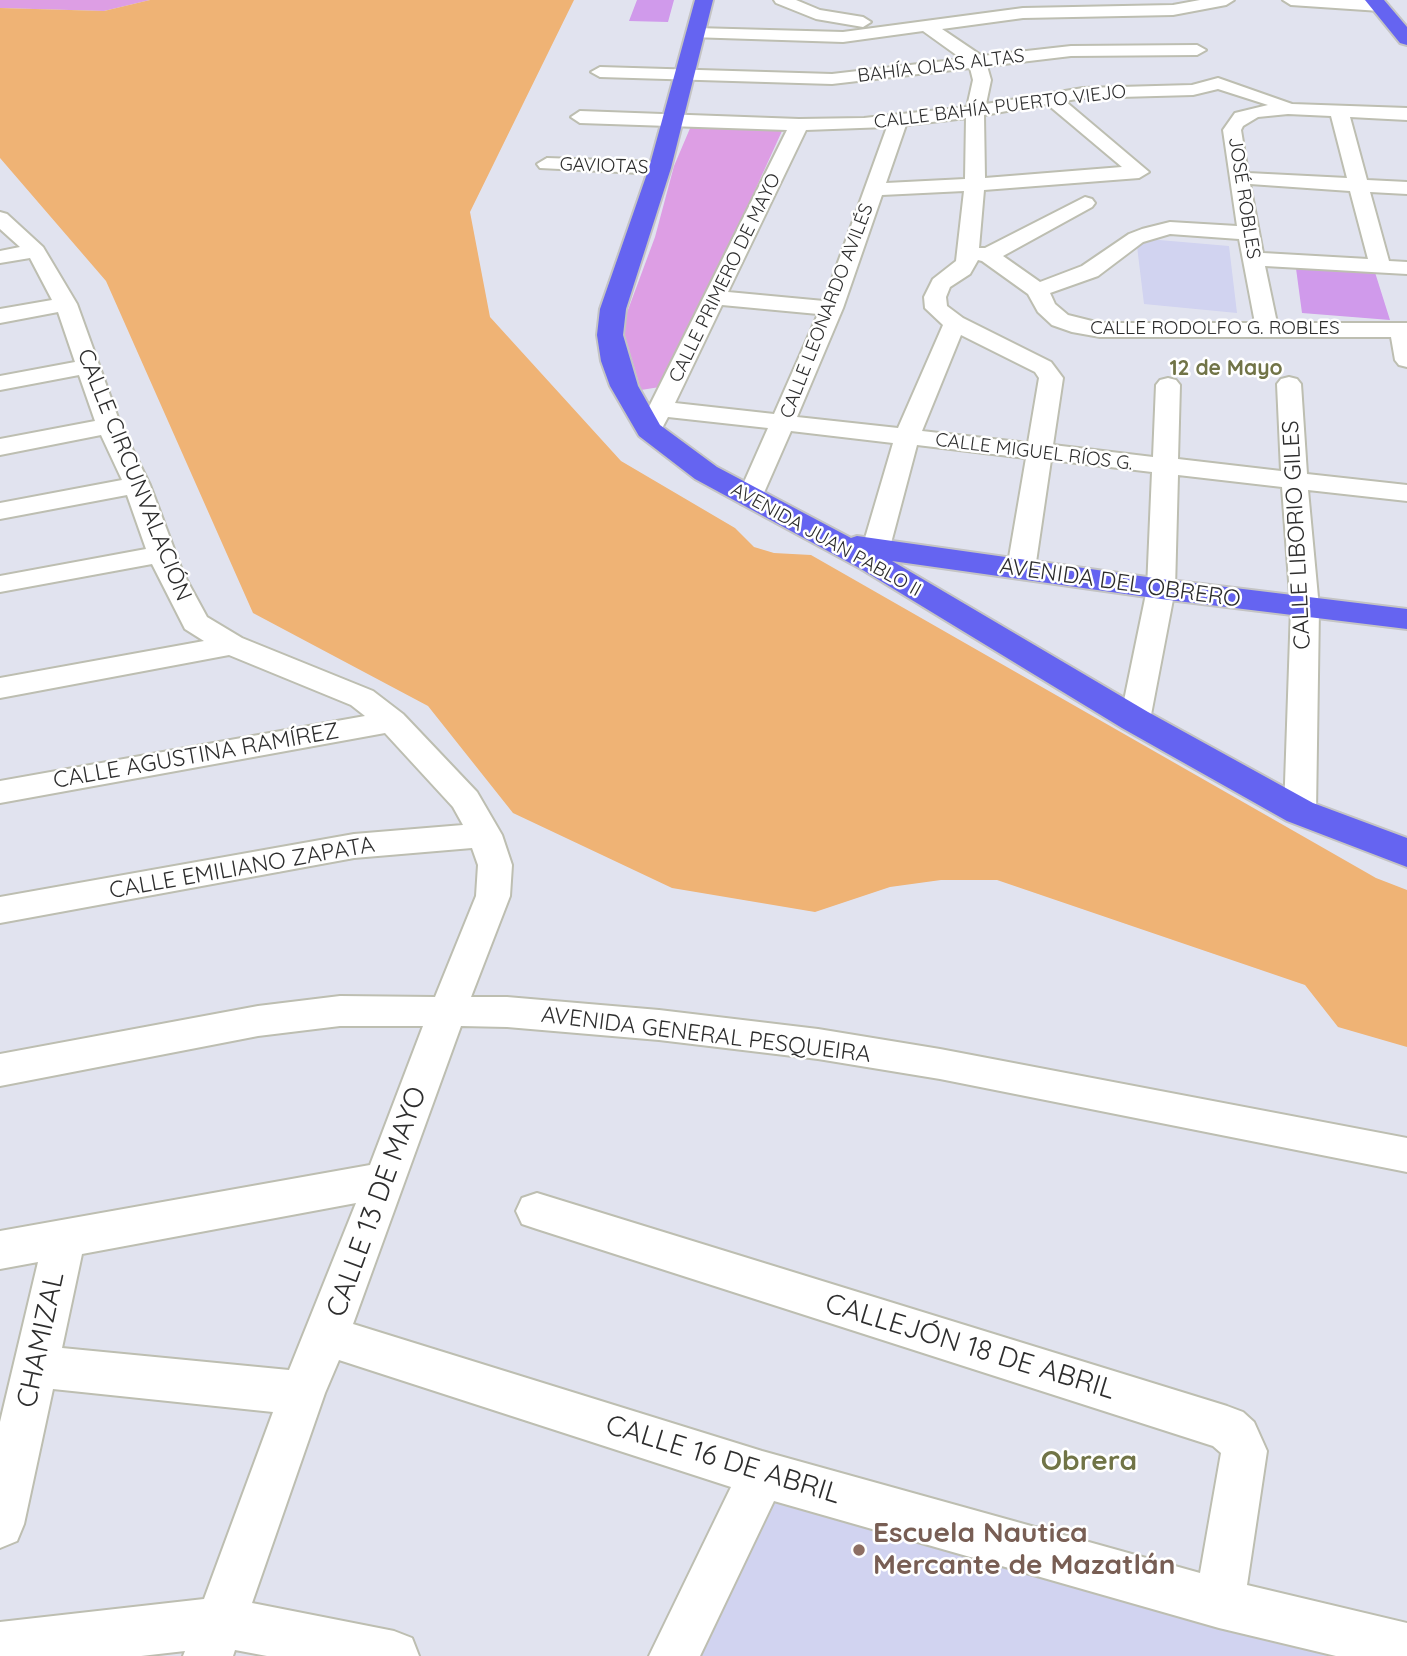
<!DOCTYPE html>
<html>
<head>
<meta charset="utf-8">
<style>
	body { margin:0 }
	canvas { display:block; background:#e1e3ef }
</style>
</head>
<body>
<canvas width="1407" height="1656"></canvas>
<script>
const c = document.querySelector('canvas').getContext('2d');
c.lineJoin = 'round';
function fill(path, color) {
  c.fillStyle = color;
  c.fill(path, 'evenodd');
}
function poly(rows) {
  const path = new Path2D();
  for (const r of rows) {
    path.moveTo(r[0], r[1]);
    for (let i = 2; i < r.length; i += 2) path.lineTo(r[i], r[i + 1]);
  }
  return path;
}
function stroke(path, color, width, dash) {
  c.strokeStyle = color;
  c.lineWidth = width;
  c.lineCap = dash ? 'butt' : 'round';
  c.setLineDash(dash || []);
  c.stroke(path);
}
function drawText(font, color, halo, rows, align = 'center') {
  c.font = font + ' Quicksand,sans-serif';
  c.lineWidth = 5;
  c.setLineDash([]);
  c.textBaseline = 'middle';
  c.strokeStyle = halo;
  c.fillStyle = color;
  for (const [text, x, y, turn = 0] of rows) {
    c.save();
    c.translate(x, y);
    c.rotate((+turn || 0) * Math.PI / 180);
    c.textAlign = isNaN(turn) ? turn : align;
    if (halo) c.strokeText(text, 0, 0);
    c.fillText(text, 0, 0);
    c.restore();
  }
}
fill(poly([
	[1136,238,1229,246,1237,313,1144,304],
	[764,1478,1340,1656,681,1656]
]), '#d1d3f0');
fill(poly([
	[0,0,150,0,104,11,0,8],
	[691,126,782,131,666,386,641,390,622,326,655,237,674,166]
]), '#dd9ee4');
fill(poly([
	[637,0,674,0,668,22,629,21],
	[1295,261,1373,266,1390,320,1302,313]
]), '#d09aeb');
fill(poly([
	[150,0,574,0,470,212,490,317,621,461,735,528,754,547,774,553,811,555,1376,878,1407,890,1407,1047,1338,1027,1305,985,997,880,941,880,890,887,815,912,672,888,513,813,428,706,253,613,106,281,0,158,0,8,104,11]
]), '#efb375');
const minor = poly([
	[774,0,796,0,820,10,863,17,871,22,863,27,816,19,776,3,774,0],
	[1200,0,1234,0,1226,5,1173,15,1023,18,942,29,982,56,1071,46,1197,45,1206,50,1197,55,1071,56,987,66,991,80,986,104,1083,88,1192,85,1218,78,1292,104,1407,108,1407,120,1350,117,1367,180,1407,182,1407,194,1370,192,1389,261,1407,262,1407,274,1265,266,1277,323,1407,323,1407,367,1399,365,1395,360,1391,337,1100,337,1072,332,1052,325,1038,312,1028,294,982,261,978,260,970,274,950,287,946,297,947,306,963,318,1051,362,1063,378,1053,445,1153,457,1156,385,1160,380,1168,378,1176,380,1180,385,1178,459,1281,471,1277,384,1281,379,1289,377,1297,379,1301,384,1307,474,1407,485,1407,501,1308,490,1319,608,1316,812,1312,820,1300,824,1288,820,1284,812,1291,608,1282,487,1178,475,1175,589,1150,720,1146,727,1135,730,1124,727,1120,720,1147,589,1152,472,1051,460,1035,569,1031,575,1021,577,1011,575,1007,569,1026,458,917,445,886,562,882,568,872,570,862,568,858,562,893,443,791,431,759,504,750,506,741,504,737,498,768,428,668,417,660,432,651,434,642,432,639,427,787,130,580,123,571,117,580,111,799,119,864,118,967,107,973,80,970,68,832,84,600,77,591,72,600,67,832,74,962,59,923,31,843,42,690,37,688,33,696,28,843,32,1023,8,1173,5,1200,0],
	[1218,89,1268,105,1235,113,1223,130,1237,226,1170,222,1142,229,1129,234,1082,266,1040,282,1003,256,1092,207,1095,203,1092,199,1085,197,985,248,979,248,984,190,1139,178,1149,172,1065,101,1083,98,1193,95,1218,89],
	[1047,104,1122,167,985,178,984,115,1047,104],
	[1288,114,1331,116,1347,178,1248,173,1241,130,1243,126,1258,117,1288,114],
	[966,118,965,179,886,183,906,125,966,118],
	[887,127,824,301,728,292,806,130,887,127],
	[1250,184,1350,191,1368,259,1263,253,1250,184],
	[964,191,956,261,933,279,924,297,925,308,943,325,898,428,797,417,843,308,882,195,964,191],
	[1170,234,1239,239,1255,323,1100,323,1068,315,1055,304,1050,293,1098,276,1143,242,1170,234],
	[722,305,818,314,774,414,675,403,722,305],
	[961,335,1035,372,1039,378,1028,443,922,431,961,335],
	[1283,0,1363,0,1380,1,1388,6,1380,11,1291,5,1283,0],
	[547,158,660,162,670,168,660,174,540,168,537,164,547,158],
	[0,212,7,214,43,247,77,304,121,426,150,485,183,573,207,617,242,638,373,691,403,714,477,792,502,835,512,865,510,896,471,997,507,997,659,1010,818,1029,940,1049,1407,1138,1407,1172,940,1079,818,1059,659,1040,507,1027,461,1026,353,1324,762,1451,1200,1573,1221,1453,1213,1446,537,1229,522,1224,516,1211,522,1198,537,1193,1227,1406,1243,1412,1254,1422,1267,1451,1247,1585,1407,1623,1407,1656,1336,1656,1219,1628,774,1501,700,1656,649,1656,731,1487,339,1360,325,1393,252,1603,394,1631,412,1638,419,1656,267,1656,235,1650,233,1656,183,1656,185,1651,141,1656,0,1656,0,1622,204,1599,273,1412,53,1389,24,1524,17,1541,0,1548,0,1422,38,1262,0,1269,0,1231,370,1165,423,1026,340,1026,258,1036,0,1086,0,1054,258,1006,340,996,435,997,476,896,478,865,472,848,354,858,0,923,0,897,354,834,463,825,453,807,385,733,0,803,0,781,365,716,351,705,229,655,0,698,0,678,204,641,185,629,152,564,0,592,0,576,146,549,127,495,0,519,0,503,122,480,101,435,0,455,0,439,95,421,79,375,0,390,0,376,75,362,58,312,0,323,0,309,52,300,30,258,0,263,0,251,20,247,0,229,0,212],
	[356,1203,289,1370,62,1348,82,1254,356,1203]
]);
const major = poly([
	[695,0,713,0,671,168,626,309,623,335,638,386,660,425,717,467,851,538,857,536,1161,579,1407,609,1407,629,1161,599,892,561,1148,712,1313,803,1407,838,1407,867,1287,821,1122,728,861,569,695,479,639,436,610,386,601,361,597,335,600,309,649,168,695,0],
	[1365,0,1384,0,1407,27,1407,45,1400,43,1365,0]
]);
stroke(minor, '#bdbeb1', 4);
stroke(major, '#c4c4c4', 4);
fill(minor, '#fff');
fill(major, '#6564f1');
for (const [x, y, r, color] of [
	[859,1550,7,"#8d6e63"]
]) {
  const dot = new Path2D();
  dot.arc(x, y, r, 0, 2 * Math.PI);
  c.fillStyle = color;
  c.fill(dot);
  stroke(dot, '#fff', 2.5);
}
drawText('19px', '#2e2e2e', '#fff', [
	["BAHÍA OLAS ALTAS",941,66,-7],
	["CALLE BAHÍA PUERTO VIEJO",1000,107,-7],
	["GAVIOTAS",604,166,2],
	["JOSÉ ROBLES",1244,198,81],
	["CALLE PRIMERO DE MAYO",725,278,-64],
	["CALLE LEONARDO AVILÉS",827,311,-69],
	["CALLE RODOLFO G. ROBLES",1215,328],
	["CALLE MIGUEL RÍOS G.",1034,452,7],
	["AVENIDA JUAN PABLO II",826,540,29]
]);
drawText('bold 21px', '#717447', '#fff', [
	["12 de Mayo",1226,369]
]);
drawText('23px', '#2e2e2e', '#fff', [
	["CALLE CIRCUNVALACIÓN",134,475,68],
	["CALLE LIBORIO GILES",1297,535,-93],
	["AVENIDA DEL OBRERO",1120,583,8],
	["CALLE AGUSTINA RAMÍREZ",196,756,-10],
	["CALLE EMILIANO ZAPATA",242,868,-10],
	["AVENIDA GENERAL PESQUEIRA",706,1035,7]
]);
drawText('28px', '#2e2e2e', '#fff', [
	["CALLE 13 DE MAYO",377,1202,-70],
	["CHAMIZAL",41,1340,-78],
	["CALLEJÓN 18 DE ABRIL",970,1347,17],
	["CALLE 16 DE ABRIL",723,1460,17]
]);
drawText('bold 28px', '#717447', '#fff', [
	["Obrera",1089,1462]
]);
drawText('bold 28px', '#785e54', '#fff', [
	["Escuela Nautica",873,1534],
	["Mercante de Mazatlán",873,1566]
], 'left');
</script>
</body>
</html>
